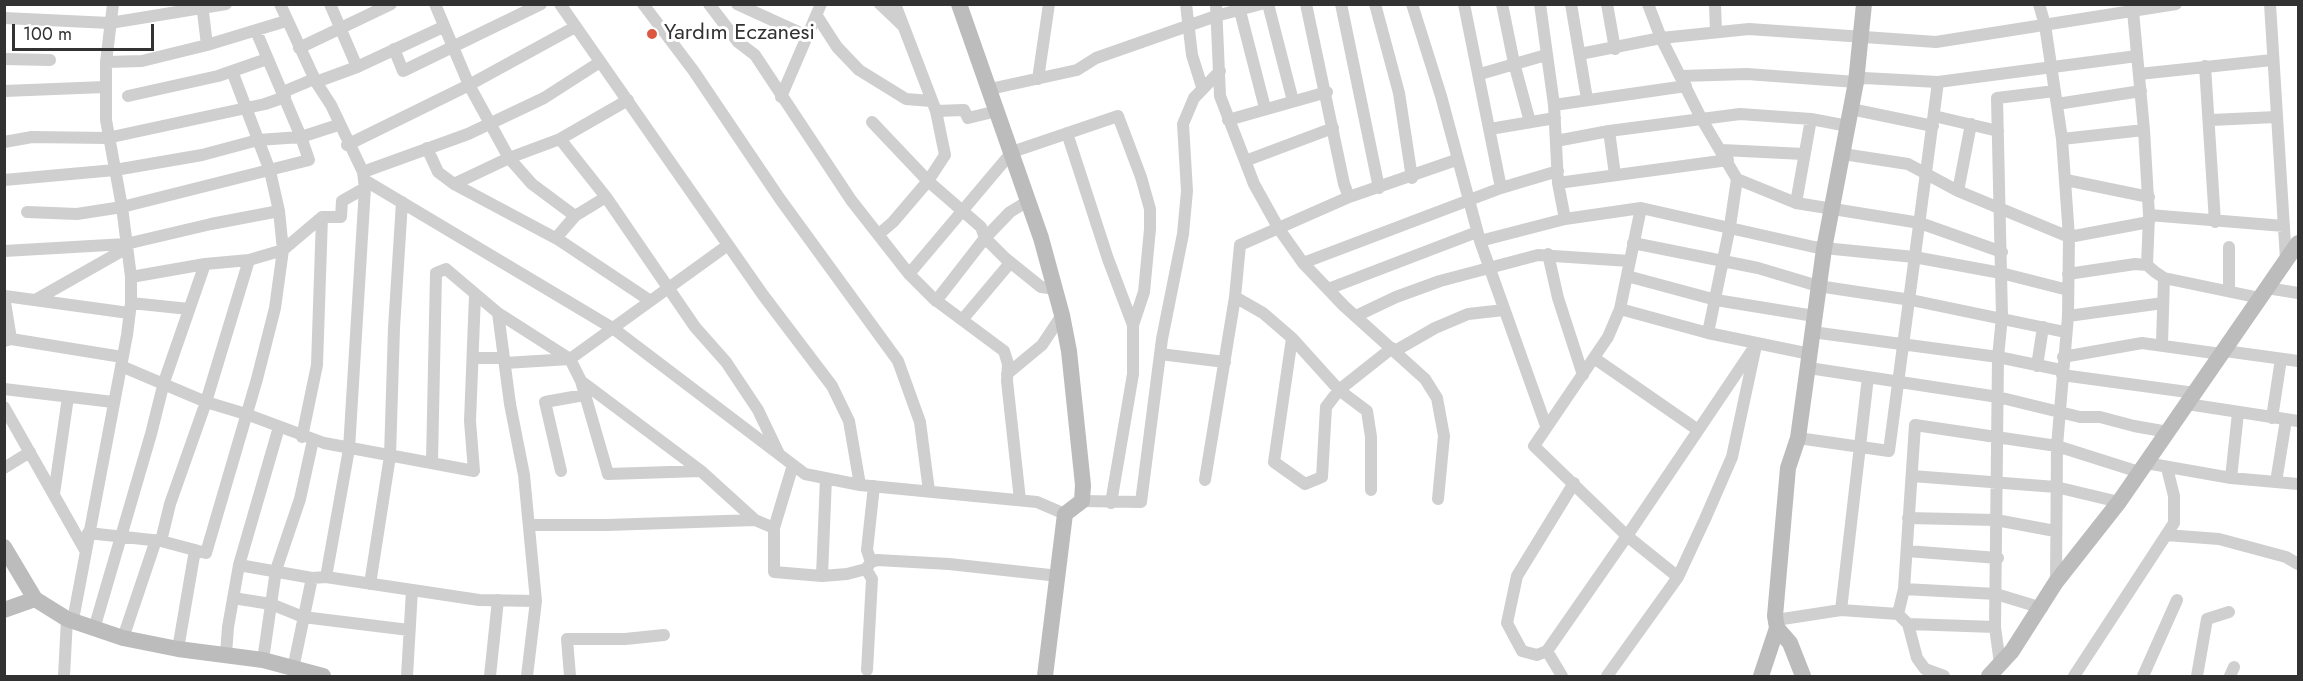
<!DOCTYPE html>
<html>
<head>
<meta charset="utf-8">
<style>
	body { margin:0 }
	#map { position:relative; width:2303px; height:681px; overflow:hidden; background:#fff; font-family:Jost,sans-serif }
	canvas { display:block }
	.frame { position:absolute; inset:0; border:6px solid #323232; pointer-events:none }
	.scale { position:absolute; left:12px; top:24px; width:142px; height:27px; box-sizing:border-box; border:3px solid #323232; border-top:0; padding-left:8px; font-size:18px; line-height:21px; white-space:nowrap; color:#323232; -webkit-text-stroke:4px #fff; paint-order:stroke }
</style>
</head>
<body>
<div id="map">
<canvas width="2303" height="681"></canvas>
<div class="frame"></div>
<div class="scale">100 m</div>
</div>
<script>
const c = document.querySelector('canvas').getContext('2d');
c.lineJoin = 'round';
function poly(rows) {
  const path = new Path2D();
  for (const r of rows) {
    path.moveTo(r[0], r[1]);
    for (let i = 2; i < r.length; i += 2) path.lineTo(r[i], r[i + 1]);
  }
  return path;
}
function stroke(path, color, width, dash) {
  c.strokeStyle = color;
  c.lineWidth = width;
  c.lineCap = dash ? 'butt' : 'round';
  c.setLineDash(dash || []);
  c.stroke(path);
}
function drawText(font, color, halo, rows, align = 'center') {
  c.font = font + ' Jost,sans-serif';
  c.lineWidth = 6;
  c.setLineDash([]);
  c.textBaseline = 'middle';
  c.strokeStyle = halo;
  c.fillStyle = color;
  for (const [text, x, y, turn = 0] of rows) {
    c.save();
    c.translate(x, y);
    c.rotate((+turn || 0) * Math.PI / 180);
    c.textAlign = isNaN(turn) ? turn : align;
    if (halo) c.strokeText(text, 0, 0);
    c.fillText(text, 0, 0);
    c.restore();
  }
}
stroke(poly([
	[202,4,207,45],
	[330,4,357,67],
	[435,4,469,85,509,158,532,184,575,216,556,238],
	[560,4,763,295,832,386,849,421,860,485],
	[643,4,693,70,780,199,898,361,920,422,929,491],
	[709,4,738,42,755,55,851,200,909,274,934,299,1004,351,1008,364,1007,381,1020,500],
	[737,4,807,36],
	[880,4,903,26],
	[1186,4,1192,55,1202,87],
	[1216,4,1220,96,1254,184,1279,229,1303,263,1344,306,1425,379,1437,398,1444,436,1438,499],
	[1268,4,1293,101],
	[1306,4,1344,184,1349,197],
	[1341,4,1379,188],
	[1375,4,1399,93,1412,178],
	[1412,4,1441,96,1480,241,1546,426],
	[1464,4,1501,188],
	[1502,4,1514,63,1530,122],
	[1540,4,1554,105,1558,183,1565,219],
	[1571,4,1587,99],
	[1607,4,1615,49],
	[1648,4,1661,38,1701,118,1737,179,1730,226,1708,333],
	[1715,4,1716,32],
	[2039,4,2045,25,2062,139,2069,237,2068,316,2057,446,2056,582],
	[2270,4,2286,260],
	[1240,11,1265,108],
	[2133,11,2144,130,2149,215,2284,226],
	[817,16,837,47,859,70,906,99,931,101],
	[4,18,110,23,226,4],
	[299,48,391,4],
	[394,49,403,71,541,4],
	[1580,54,1661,38,1749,29,1936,42,2176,4],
	[4,59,50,60],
	[106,62,142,61,207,45,286,21],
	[2205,66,2215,222],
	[1480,74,1546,55],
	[2139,74,2272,60],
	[1681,76,1747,74,1856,82,1864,78,1938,82,2137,56],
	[1038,79,1049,4],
	[316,82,357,67,443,27],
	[990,89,1077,70,1096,58,1216,16,1261,4],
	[4,91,105,87],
	[283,92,314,79],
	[128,96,218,76,267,59],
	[781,97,821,4],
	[2057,104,2141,91],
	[1554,105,1686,86],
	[1851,109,1933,126],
	[936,111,964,110,968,118,997,111],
	[1934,116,1998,131],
	[1228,120,1327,92],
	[2211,120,2276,117],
	[872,122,928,181,981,227,985,238,1005,258,1041,287,1055,289],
	[1490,129,1555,118],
	[1609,131,1615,175],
	[1067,133,1108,259,1133,325],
	[560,139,606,197,695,327,726,362,758,410,779,454],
	[2062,139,2144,130],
	[1556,141,1609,131,1740,114,1811,119,1848,126],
	[4,142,32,137,107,138,265,104,285,97],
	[347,145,469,85,575,27],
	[427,148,438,172,454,184,559,240,649,300],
	[1722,150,1804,154],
	[1843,154,1908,164,1958,191,2069,237,2149,222],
	[1245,161,1333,128],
	[363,172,468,134,544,98,600,62],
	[1737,179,1796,203,1920,223,2002,252],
	[4,180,115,170,202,155,258,140,301,137,338,125],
	[2066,180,2149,197],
	[366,181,614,329,805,474,860,485,1037,502,1065,514],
	[1558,183,1728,160],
	[454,184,509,158,560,139,628,100],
	[1958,191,1971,124],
	[1796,203,1811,119],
	[1641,208,1620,309,1608,337,1534,446,1627,536,1757,343],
	[27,212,77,214,122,207,309,160,301,137,256,31],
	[575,216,606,197],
	[2149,216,2147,265,2155,272,2164,278,2260,298],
	[879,234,893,222,928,181,945,155,936,111,895,4],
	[1480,241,1565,219,1641,208,1814,247,1914,257,2001,273,2068,290],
	[1633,243,1758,268,1818,286,1911,300,2065,332],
	[2229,247,2229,290],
	[4,251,126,244,211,224,279,211],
	[1548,254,1558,298,1583,375],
	[1303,263,1501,188,1558,171],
	[909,274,1012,152,1118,116,1141,177,1150,209,1150,229,1144,292,1133,325,1133,374,1111,503],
	[2068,274,2135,264,2147,265],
	[1627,276,1716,300,1814,316],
	[131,277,205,264,249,260,283,250,322,217,341,217,342,201,365,188,363,172,331,105,316,82,280,4],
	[2267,288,2298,293],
	[1328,289,1477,232],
	[4,296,11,339],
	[5,296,129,313],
	[1235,297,1263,313,1292,338,1339,390,1367,411,1371,437,1371,490],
	[37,299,127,248],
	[936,301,985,238,1010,212,1028,201],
	[131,303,189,309],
	[1620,309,1708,333,1810,354],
	[498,313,510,404,524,475,536,601,527,676],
	[1356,316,1396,297,1440,281,1538,255,1630,261],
	[2068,316,2163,303],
	[962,320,1010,263],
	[1812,332,1998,357,2061,370],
	[1292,338,1274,462,1305,484,1322,477,1326,407,1339,390,1392,348],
	[4,341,11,339,122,357],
	[2162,344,2164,278],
	[1395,351,1435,328,1468,314,1504,310],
	[2225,351,2298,361],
	[1160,354,1225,362],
	[2063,357,2142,343,2221,354],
	[473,358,504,358],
	[1594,358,1698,430],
	[505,363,570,359,728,245],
	[121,366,206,402,246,414,324,443,474,471,470,421,475,295],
	[2037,366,2043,327],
	[1809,368,1998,397,2080,417,2100,417,2134,426,2168,432],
	[1007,374,1042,345,1062,315],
	[2062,375,2195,393],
	[581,381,701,471,755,520,774,528],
	[4,389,113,402],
	[2187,404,2298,421],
	[4,407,85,550],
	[2272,418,2281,359],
	[302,437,317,365,322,217],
	[1798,438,1889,451,1938,82],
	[432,462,436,273,446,269,498,313,570,359,581,381,608,474,701,471],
	[2146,463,2231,478,2298,484],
	[793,465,774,528,774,572,822,576,847,574,866,569,871,562,877,560,949,564,1059,576],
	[4,468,30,452],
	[561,471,545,402,584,395],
	[1912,476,2056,487,2119,502],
	[2231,478,2238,413],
	[1205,480,1235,297,1240,245,1349,197,1456,160],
	[2276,482,2286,420],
	[1574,483,1517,576,1507,623,1522,651,1537,655,1547,651,1627,536,1678,577],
	[54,494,68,397],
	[1082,501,1141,502,1162,339,1183,234,1187,191,1183,124,1194,98,1220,71],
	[1908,518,1996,520,2055,531],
	[530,525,607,525,755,520],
	[88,533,161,541,206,553,257,379,275,308,283,250,279,211,270,171,232,71],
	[2166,535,2219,539,2286,557,2298,564],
	[161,541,170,504,206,402,249,260],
	[1907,551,1998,558],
	[871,562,867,550,874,486],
	[239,565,312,578,326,577,479,600,536,601],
	[866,569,872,579,867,670],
	[822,576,826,478],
	[326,577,349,449,365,188],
	[370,584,390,456,394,328,402,202],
	[1904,589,1996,594,2042,608],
	[233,598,271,604,303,617,409,630],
	[1841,610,1868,377],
	[1898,614,1904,589,1915,425,2057,446,2139,472],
	[73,620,127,335,131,303,131,277,122,207,106,120,106,62,113,4],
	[1776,620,1841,610,1898,614,1908,624,1917,658,1925,669,1944,676],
	[1908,624,1995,627],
	[94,629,151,434,164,382,205,264],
	[123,638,156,540],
	[178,649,195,550],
	[1547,651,1562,676],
	[226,654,228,627,239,565,279,427],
	[263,660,276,570,300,499,313,440],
	[2000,664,1995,627,1998,357,2002,317,1997,98,2055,91],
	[293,669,312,578],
	[64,676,67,619],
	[407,676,412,590],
	[490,676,498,600],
	[570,676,567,639,625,639,664,635],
	[1607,676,1678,577,1705,519,1732,457,1755,350],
	[2074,676,2174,523,2174,496,2167,468],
	[2143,676,2177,600],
	[2197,676,2207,619,2229,612],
	[2230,676,2234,667]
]), '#cfcfcf', 12);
stroke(poly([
	[959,4,1041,238,1062,315,1069,351,1083,485,1082,501,1065,514,1045,676],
	[4,547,35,599,67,619,123,638,178,649,263,660,323,676],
	[4,610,35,599],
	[1777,628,1790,643,1803,676],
	[1761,676,1777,628,1775,616,1788,468,1798,438,1824,249,1856,82,1864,4],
	[1989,676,2012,651,2056,582,2119,502,2298,243]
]), '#bcbcbc', 16);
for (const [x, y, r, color] of [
	[652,34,6,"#dc5940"]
]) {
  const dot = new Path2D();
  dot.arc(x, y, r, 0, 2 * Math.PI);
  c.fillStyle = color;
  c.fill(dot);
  stroke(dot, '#fff', 2);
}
drawText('22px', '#323232', '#fff', [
	["Yardım Eczanesi",664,34]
], 'left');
</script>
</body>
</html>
